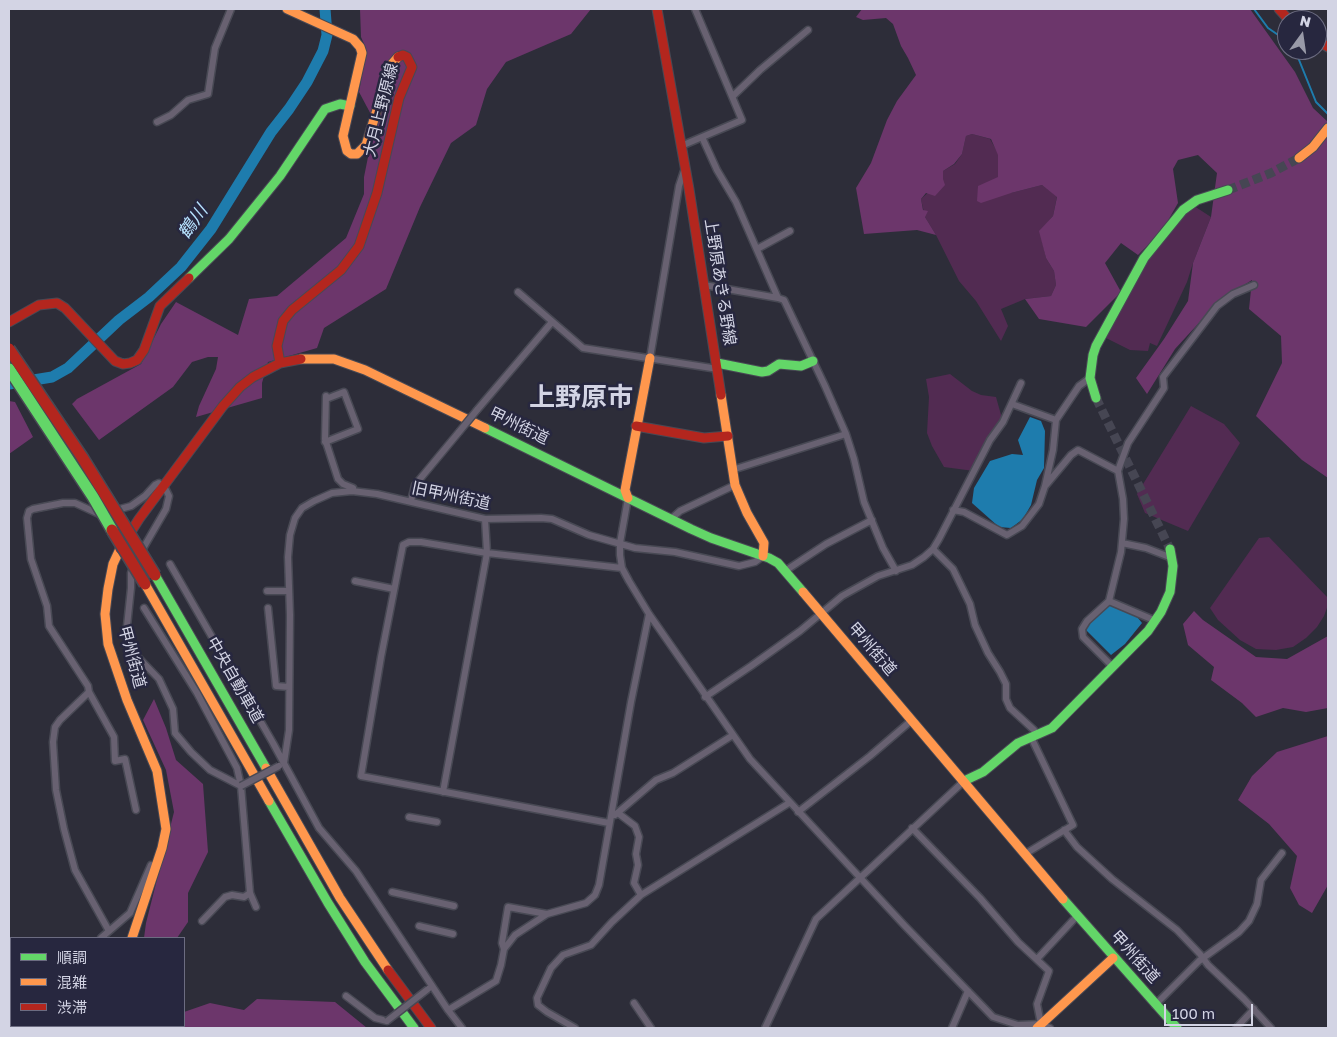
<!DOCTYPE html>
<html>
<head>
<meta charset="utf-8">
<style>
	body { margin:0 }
	#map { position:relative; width:1337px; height:1037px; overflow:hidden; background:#2d2d39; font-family:"Golos Text","Noto Sans JP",sans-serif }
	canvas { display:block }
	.frame { position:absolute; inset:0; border:10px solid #d3d4e4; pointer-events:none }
	.legend { position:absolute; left:10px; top:937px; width:175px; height:90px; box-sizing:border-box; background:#27273f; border:1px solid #6c6c81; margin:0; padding:6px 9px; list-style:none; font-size:15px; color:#d3d4e4 }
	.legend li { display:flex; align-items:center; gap:10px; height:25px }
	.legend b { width:25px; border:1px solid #6c6c81 }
	.north { position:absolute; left:1277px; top:10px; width:50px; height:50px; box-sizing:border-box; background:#27273f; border:1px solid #6c6c81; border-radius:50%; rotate:14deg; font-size:14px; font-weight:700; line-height:20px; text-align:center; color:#d3d4e4 }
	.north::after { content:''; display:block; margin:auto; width:18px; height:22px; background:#999aa8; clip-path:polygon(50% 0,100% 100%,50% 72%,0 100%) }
	.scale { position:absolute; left:1164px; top:1004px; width:89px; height:22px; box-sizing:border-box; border:2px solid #d3d4e4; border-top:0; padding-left:6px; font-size:15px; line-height:18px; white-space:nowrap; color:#d3d4e4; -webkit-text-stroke:4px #27273f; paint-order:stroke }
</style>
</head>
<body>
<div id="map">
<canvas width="1337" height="1037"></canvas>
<div class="frame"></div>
<ul class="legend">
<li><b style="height:6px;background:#63d668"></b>順調</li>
<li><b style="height:6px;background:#ff974d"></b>混雑</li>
<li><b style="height:6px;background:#b3261e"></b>渋滞</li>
</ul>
<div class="north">N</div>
<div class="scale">100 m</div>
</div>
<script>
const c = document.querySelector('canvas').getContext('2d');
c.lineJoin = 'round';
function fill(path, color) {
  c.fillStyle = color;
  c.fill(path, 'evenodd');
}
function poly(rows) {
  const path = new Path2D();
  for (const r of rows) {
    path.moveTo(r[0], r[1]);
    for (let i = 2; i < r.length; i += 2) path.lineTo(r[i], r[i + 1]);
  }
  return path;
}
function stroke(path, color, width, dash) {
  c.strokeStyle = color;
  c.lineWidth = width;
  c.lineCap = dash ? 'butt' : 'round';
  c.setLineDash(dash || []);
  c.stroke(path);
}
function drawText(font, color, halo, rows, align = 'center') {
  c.font = font + ' "Golos Text","Noto Sans JP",sans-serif';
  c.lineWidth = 5;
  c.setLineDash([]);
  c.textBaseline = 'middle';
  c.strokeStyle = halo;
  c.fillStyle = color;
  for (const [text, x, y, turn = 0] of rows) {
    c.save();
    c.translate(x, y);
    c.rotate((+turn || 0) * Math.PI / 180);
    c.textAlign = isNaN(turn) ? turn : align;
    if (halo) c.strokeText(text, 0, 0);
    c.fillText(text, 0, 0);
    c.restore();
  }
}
fill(poly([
	[972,134,990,139,999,155,998,178,1011,193,1042,185,1057,196,1053,216,1040,231,1046,258,1054,271,1056,285,1051,296,1025,299,1001,309,1008,326,1001,341,976,301,959,281,936,235,925,217,921,199,943,179,943,171,955,164,962,154,966,136],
	[1191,204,1211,217,1193,263,1187,282,1157,346,1150,343,1148,351,1130,350,1102,336,1144,258],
	[950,374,972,391,981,395,996,397,1003,422,974,471,944,467,932,446,927,433,929,397,926,379],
	[1191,406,1224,424,1240,443,1188,531,1145,513,1137,494],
	[1269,537,1328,598,1328,605,1324,616,1317,627,1306,638,1293,647,1276,650,1256,649,1240,640,1218,620,1210,608,1259,538]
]), '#522b52');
fill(poly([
	[360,9,591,9,571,34,506,62,487,89,476,125,451,143,420,207,386,289,324,328,317,348,268,362,262,383,262,398,196,417,199,406,216,369,218,357,208,357,192,362,173,387,99,440,72,404,77,399,141,364,161,324,176,302,238,335,249,299,277,296,346,238,364,194,364,177,375,122,359,92,366,53,365,46,361,37],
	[862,9,1250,9,1295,72,1313,108,1328,122,1328,478,1302,460,1256,416,1282,363,1281,336,1249,309,1252,280,1219,301,1175,349,1147,394,1136,378,1164,339,1188,301,1193,263,1211,217,1217,173,1198,155,1178,160,1173,169,1178,203,1162,231,1138,255,1121,243,1105,263,1121,292,1086,327,1039,319,1025,299,1051,296,1056,285,1054,271,1046,258,1039,231,1053,216,1057,197,1042,185,1011,193,981,203,977,201,978,186,998,177,998,155,991,139,972,134,966,136,962,154,954,164,943,171,943,179,945,185,935,196,926,193,921,199,923,210,928,211,925,217,936,235,917,230,864,234,856,188,871,163,887,120,897,101,916,75,908,58,901,46,893,24,886,18,863,20,856,17],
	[9,401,15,402,33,437,9,454],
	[1194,611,1203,620,1256,657,1287,659,1328,636,1328,708,1306,712,1283,708,1256,717,1242,703,1211,680,1214,667,1188,645,1183,624],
	[154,699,166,728,176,760,203,784,208,852,188,893,188,922,177,938,144,938,146,923,174,812,166,770,143,720],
	[1328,736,1328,885,1312,913,1299,905,1290,888,1297,856,1269,824,1238,800,1252,776,1277,752],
	[257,999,335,1002,367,1028,161,1028,158,1026,184,1026,184,1012,210,1003,244,1010]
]), '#6c366b');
fill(poly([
	[1030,417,1041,421,1045,431,1044,468,1037,480,1031,505,1023,519,1011,528,999,527,972,503,974,488,990,461,1012,454,1023,455,1018,440],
	[1109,604,1134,613,1142,623,1125,644,1111,655,1086,630,1090,616]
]), '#1e7cad');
stroke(poly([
	[1254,9,1268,28,1287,41],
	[1295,50,1316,102,1328,114]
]), '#1e7cad', 2);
stroke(poly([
	[9,384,52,377,68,368,119,320,149,297,181,267,211,229,271,132,289,109,307,82,323,51,327,35,325,9]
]), '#1e7cad', 11);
stroke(poly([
	[1228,190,1271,173,1299,158],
	[1096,398,1170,549]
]), '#464653', 9, [9, 4.5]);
const street = poly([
	[733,96,760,70,808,30],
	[157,122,171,115,188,100,208,94,215,48,231,9],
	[702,137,717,170,736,202,778,298,784,300,825,386,846,434,854,459,864,502,883,548,896,571],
	[681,146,742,120,695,9],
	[757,249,790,231],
	[704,285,778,298],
	[518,292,583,348,718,369],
	[650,358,679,186,684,171],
	[326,396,325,439,338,479,343,484,353,488,352,491],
	[1012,404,1056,420],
	[477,410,552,322],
	[325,442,358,429,344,392,326,399],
	[732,470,846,434],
	[1046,485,1071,455,1078,450,1118,471],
	[628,498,620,543,620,555,622,568,629,581,649,614,750,759,905,926,993,1017,1018,1025,1041,1024,1050,1028],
	[411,501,415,485,459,432],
	[953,510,964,512,1007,535,1022,526,1039,504,1045,486,1053,450,1056,420,1079,386,1090,378],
	[113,511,131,506,145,496,155,485,159,483,164,486,169,496,166,509,141,552],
	[103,513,99,514,75,503,63,503,33,509,29,511,27,518,31,559,47,606,49,626,88,686,89,692,60,720,55,727,53,742,56,790,64,829,75,870,109,931],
	[671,519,680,511,735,485],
	[1122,543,1146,548,1172,558],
	[933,549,953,569,970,604,975,625,988,653,1000,672,1006,684,1006,699,1010,708,1034,730,1037,735],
	[170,564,273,743,319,828,356,871,448,1010,462,1028],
	[134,565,131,573,131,588,127,626,128,641,133,652,159,679,173,709,175,733,191,752,210,770,241,786],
	[785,571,826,544,872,520],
	[355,581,394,589],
	[267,591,289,591],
	[1109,601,1156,621],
	[144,608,197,693,237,768,241,786,250,893,256,907],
	[268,608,276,686,289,687],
	[1113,667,1083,637,1082,629,1087,621,1109,601,1121,552,1124,519,1123,499,1118,471,1120,465,1128,443,1164,388,1163,377,1217,306,1233,294,1254,285],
	[89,692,114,737,115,761,125,759,136,810],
	[705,697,751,666,800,631,842,596,878,576,912,565,924,557,933,549,939,539,990,440,1003,422,1021,383],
	[284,763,289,730,290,615,288,557,290,535,295,518,302,508,314,501,332,493,352,491,377,494,485,519,541,518,552,519,589,535,635,548,675,552,739,566,755,562,763,556],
	[443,792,487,553,485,519],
	[798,812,870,756,912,720],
	[615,815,656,780,673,773,733,735],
	[409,817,437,822],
	[609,823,361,776,381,657,403,545,409,542,421,542,487,553,622,568],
	[912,828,980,898,1018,942,1049,971,1037,1004,1041,1024],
	[1064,830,1077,847,1112,879,1177,930,1200,954,1208,965,1244,999,1271,1028],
	[1025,854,1073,825,1031,737],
	[392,892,454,906],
	[641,895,789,803],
	[202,921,225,897,232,895,244,897,250,893],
	[419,926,453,934],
	[101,938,130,913,151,865],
	[504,949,515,935,547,914],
	[1037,959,1077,916],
	[346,996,375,1018,387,1021],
	[634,1003,651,1028],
	[1155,1005,1199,961,1239,932,1249,921,1257,904,1261,880,1282,853],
	[448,1010,496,981,501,965,504,949,502,943,508,907,547,914,586,903,595,895,599,885,631,702,649,614],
	[62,1028,65,1026],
	[575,1028,547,1012,538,1005,537,998,551,968,563,955,591,945,612,922,641,895,634,883,638,865,636,854,639,837,635,826,618,813],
	[765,1028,816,919,964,781],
	[952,1028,968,991],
	[1236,1028,1254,1009]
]);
const fast = poly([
	[189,278,229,239,280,176,325,109,340,104,350,106],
	[717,363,762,372,768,371,779,364,801,366,813,361],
	[1096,398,1090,378,1093,355,1096,346,1144,258,1183,210,1197,200,1228,190],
	[485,428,691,529,711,538,769,558,778,563,803,592],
	[155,575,266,768],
	[964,781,983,772,1018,743,1052,728,1148,631,1161,612,1170,592,1173,566,1170,549],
	[269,801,328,903,365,962,414,1028],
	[1063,899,1177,1028],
	[130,1026,134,1028]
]);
const slow = poly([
	[287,9,353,39,360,47,362,53,343,136,347,151,351,154,357,154,366,145,391,65,398,57],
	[1299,158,1313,147,1328,128],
	[301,359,334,359,365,370,485,428],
	[721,395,735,485,747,513,764,543,763,556],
	[628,498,625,490,650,358],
	[120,549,113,564,108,589,105,614,108,644,127,700,157,771,166,829,162,848,132,938],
	[145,584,269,801],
	[803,592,1063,899],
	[266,768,340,898,388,970],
	[1037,1028,1113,958]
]);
const jam = poly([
	[657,9,689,189,721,395],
	[1279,9,1289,20],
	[1317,40,1328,47],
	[9,322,39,305,57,303,65,308,115,361,123,364,130,363,137,360,144,350,160,306,189,278],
	[280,363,277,346,283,321,292,310,341,270,359,246,377,193,399,98,412,67,407,57,403,55,398,57],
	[636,426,704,438,728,436],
	[120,549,139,519,223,406,240,387,253,377,280,363,301,359],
	[388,970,431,1028]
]);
stroke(street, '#484954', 9);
stroke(fast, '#484954', 11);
stroke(slow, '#484954', 11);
stroke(jam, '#484954', 11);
stroke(street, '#686171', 6);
stroke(fast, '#63d668', 9);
stroke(slow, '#ff974d', 9);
stroke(jam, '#b3261e', 9);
const streetBridge = poly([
	[459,432,477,410],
	[241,786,279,766],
	[387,1021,428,989]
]);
const fastBridge = poly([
	[9,369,93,497,112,530]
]);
const jamBridge = poly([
	[9,349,82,457,155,575],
	[112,530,145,584]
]);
stroke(streetBridge, '#484954', 9, []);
stroke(fastBridge, '#484954', 14, []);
stroke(jamBridge, '#484954', 14, []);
stroke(streetBridge, '#686171', 6);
stroke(fastBridge, '#63d668', 11);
stroke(jamBridge, '#b3261e', 11);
drawText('16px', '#d3d4e4', '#27273f', [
	["大月上野原線",381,110,-76],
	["上野原あきる野線",720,282,81],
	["甲州街道",519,426,26],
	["旧甲州街道",451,496,12],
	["甲州街道",872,649,49],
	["甲州街道",132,657,75],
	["中央自動車道",235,680,60],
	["甲州街道",1135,957,48]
]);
drawText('italic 18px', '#b7e2fe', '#27273f', [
	["鶴川",193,222,-55]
]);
drawText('bold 26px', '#d3d4e4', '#27273f', [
	["上野原市",581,398]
]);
</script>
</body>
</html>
